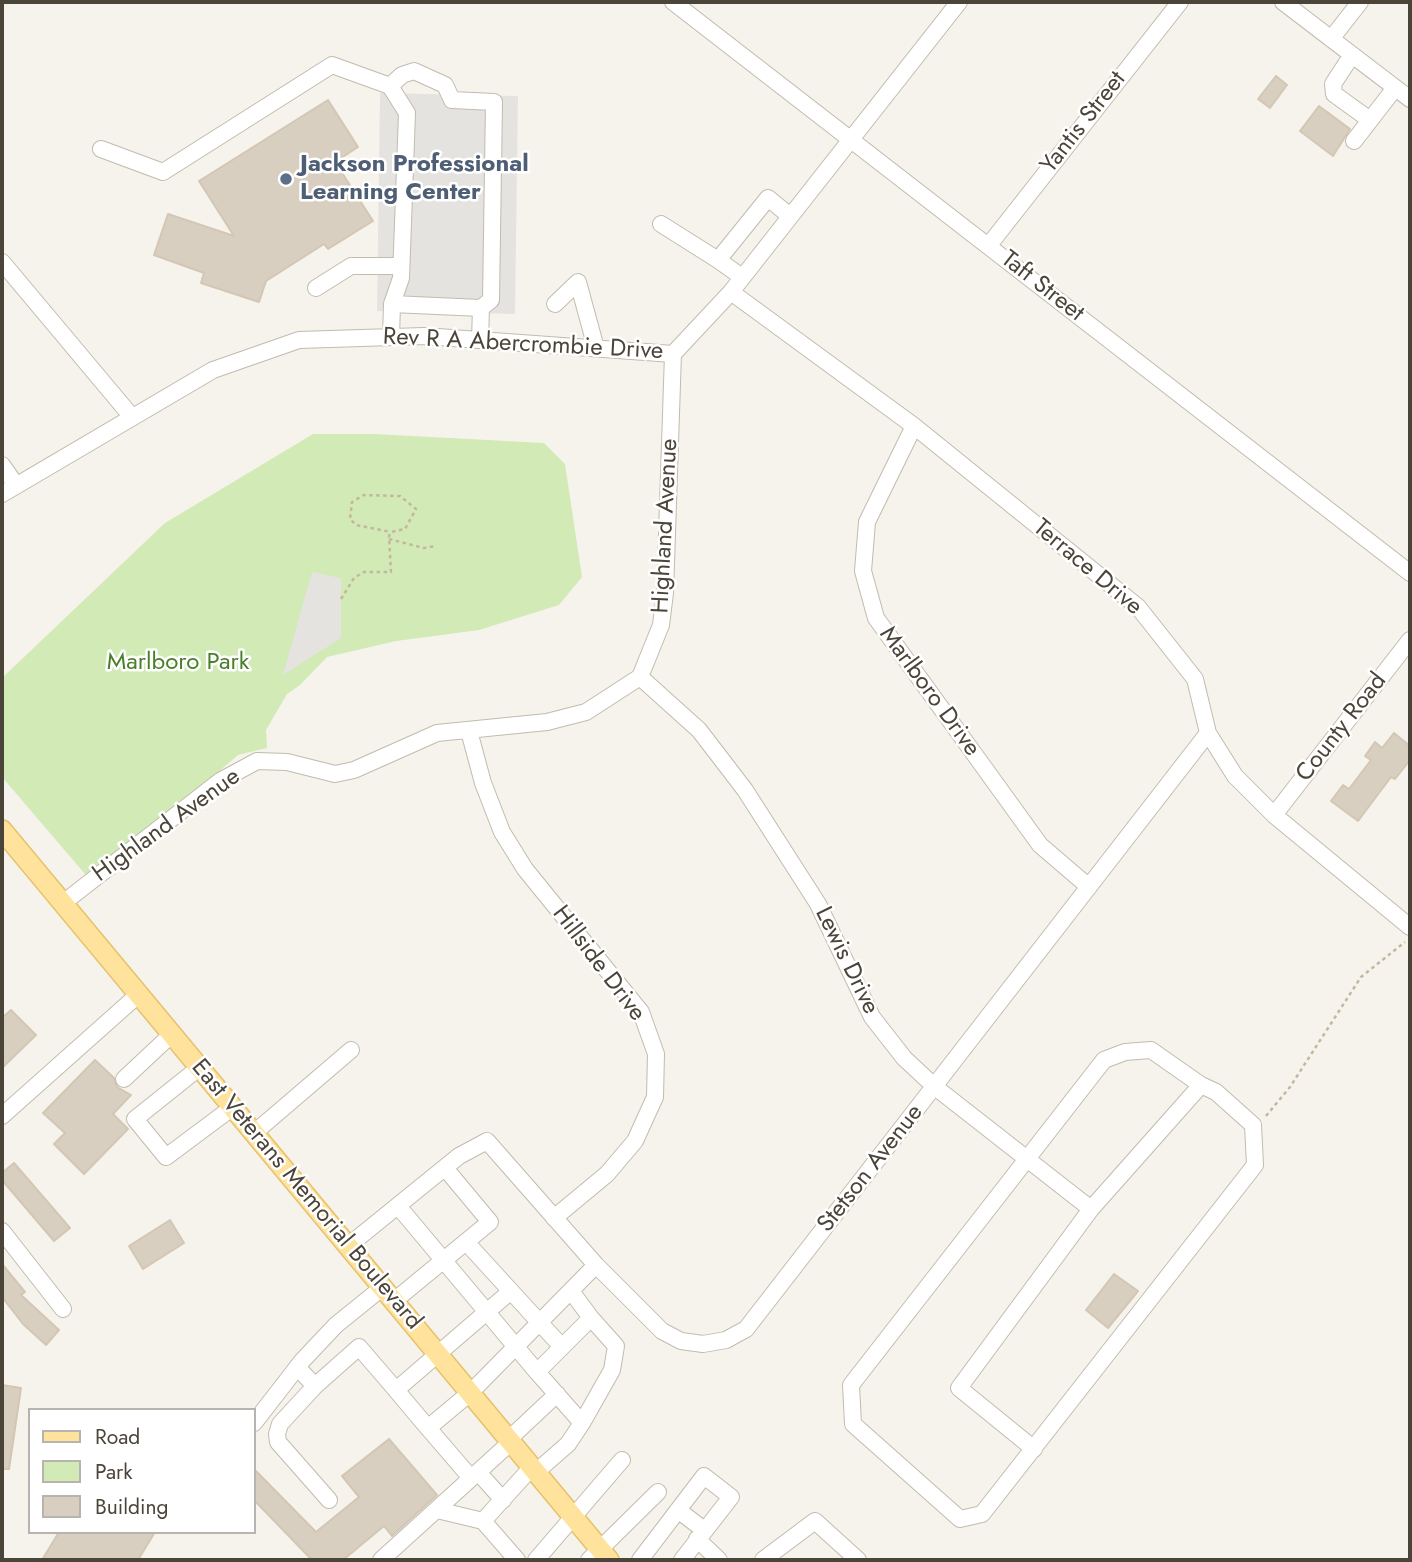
<!DOCTYPE html>
<html>
<head>
<meta charset="utf-8">
<style>
	body { margin:0 }
	#map { position:relative; width:1412px; height:1562px; overflow:hidden; background:#f6f3ec; font-family:Jost,sans-serif }
	canvas { display:block }
	.frame { position:absolute; inset:0; border:4px solid #4b4439; pointer-events:none }
	.legend { position:absolute; left:28px; top:1408px; width:228px; height:126px; box-sizing:border-box; background:#fff; border:2px solid #b7b4b0; margin:0; padding:9px 12px; list-style:none; font-size:21px; color:#4b4439 }
	.legend li { display:flex; align-items:center; gap:14px; height:35px }
	.legend b { width:35px; border:2px solid #b7b4b0 }
</style>
</head>
<body>
<div id="map">
<canvas width="1412" height="1562"></canvas>
<div class="frame"></div>
<ul class="legend">
<li><b style="height:9px;background:#ffe39c"></b>Road</li>
<li><b style="height:19px;background:#d2eab5"></b>Park</li>
<li><b style="height:19px;background:#d8cfc1"></b>Building</li>
</ul>
</div>
<script>
const c = document.querySelector('canvas').getContext('2d');
c.lineJoin = 'round';
function fill(path, color) {
  c.fillStyle = color;
  c.fill(path, 'evenodd');
}
function poly(rows) {
  const path = new Path2D();
  for (const r of rows) {
    path.moveTo(r[0], r[1]);
    for (let i = 2; i < r.length; i += 2) path.lineTo(r[i], r[i + 1]);
  }
  return path;
}
function stroke(path, color, width, dash) {
  c.strokeStyle = color;
  c.lineWidth = width;
  c.lineCap = dash ? 'butt' : 'round';
  c.setLineDash(dash || []);
  c.stroke(path);
}
function drawText(font, color, halo, rows, align = 'center') {
  c.font = font + ' Jost,sans-serif';
  c.lineWidth = 5;
  c.setLineDash([]);
  c.textBaseline = 'middle';
  c.strokeStyle = halo;
  c.fillStyle = color;
  for (const [text, x, y, turn = 0] of rows) {
    c.save();
    c.translate(x, y);
    c.rotate((+turn || 0) * Math.PI / 180);
    c.textAlign = isNaN(turn) ? turn : align;
    if (halo) c.strokeText(text, 0, 0);
    c.fillText(text, 0, 0);
    c.restore();
  }
}
fill(poly([
	[313,434,374,434,544,443,565,464,582,577,559,605,479,630,396,641,327,657,300,685,287,694,266,730,267,748,238,755,91,881,2,777,2,678,165,523]
]), '#d2eab5');
fill(poly([
	[380,93,518,96,515,314,377,311],
	[312,572,341,578,341,638,283,675]
]), '#e5e3e0');
const building = poly([
	[1276,76,1287,85,1270,108,1258,99,1276,76],
	[328,100,358,147,335,162,373,221,328,249,324,244,266,281,259,302,201,283,204,273,154,255,168,214,234,236,199,181,328,100],
	[1319,106,1350,129,1333,156,1300,131,1319,106],
	[1394,733,1410,746,1410,760,1395,779,1391,777,1358,821,1331,801,1343,785,1349,789,1371,760,1365,756,1375,742,1382,748,1394,733],
	[11,1010,36,1035,2,1068,2,1018,11,1010],
	[95,1060,114,1078,117,1087,131,1095,113,1114,128,1129,84,1174,54,1144,65,1133,43,1113,95,1060],
	[14,1163,70,1228,54,1241,2,1180,2,1173,14,1163],
	[170,1220,184,1243,143,1269,129,1246,170,1220],
	[2,1264,25,1292,21,1295,59,1330,46,1345,23,1324,2,1297,2,1264],
	[1114,1274,1138,1291,1108,1328,1086,1310,1114,1274],
	[2,1385,21,1388,9,1469,2,1469,2,1385],
	[389,1439,437,1495,392,1536,384,1526,343,1560,312,1560,254,1500,254,1469,316,1532,359,1497,342,1476,389,1439],
	[59,1532,155,1532,138,1560,42,1560,59,1532]
]);
fill(building, '#d8cfc1');
stroke(building, '#d3c7b4', 2);
const minor = poly([
	[673,2,1410,573],
	[1283,2,1410,99],
	[1331,39,1360,2],
	[1352,55,1333,84,1334,94,1370,120],
	[390,86,402,75,414,71,445,85,452,100,494,102,491,300,481,308,480,340],
	[1354,141,1395,88],
	[101,149,163,172,332,65,390,86,407,113,401,278,392,304,391,337],
	[661,224,718,260],
	[989,245,1180,2],
	[2,262,132,417],
	[742,277,718,260,768,198,790,216],
	[316,288,351,266,401,266],
	[731,292,914,426,1138,607,1195,679,1208,733,1235,776,1274,815,1410,927],
	[392,304,481,308],
	[555,304,578,282,596,348],
	[914,426,867,522,863,571,876,618,1040,845,1089,887],
	[2,465,16,485],
	[2,494,213,370,299,340,424,336,673,354,731,292,959,2],
	[640,677,699,730,745,790,818,904,872,1017,904,1058,935,1087,1091,1209],
	[469,731,483,783,502,832,525,869,641,1012,656,1054,655,1097,635,1141,607,1174,554,1218],
	[1274,815,1410,640],
	[63,903,220,781,257,761,287,762,335,774,354,770,437,733,547,722,586,712,640,677,661,625,665,593,673,354],
	[1151,1050,1201,1085,1216,1092,1253,1125,1255,1165,982,1514,960,1519,853,1424,851,1385,1104,1060,1125,1052,1151,1050],
	[200,1067,135,1119,166,1157,233,1107],
	[124,1079,172,1034],
	[2,1116,139,994],
	[254,1133,351,1050],
	[398,1206,537,1372],
	[2,1231,63,1309],
	[466,1242,562,1347],
	[348,1246,459,1156,487,1141,596,1265,662,1331,681,1341,703,1344,726,1340,746,1329,1208,733],
	[511,1291,396,1390,428,1428,471,1392,596,1265],
	[571,1291,591,1318],
	[394,1301,490,1222,445,1168],
	[297,1367,315,1386,359,1347,396,1390],
	[315,1386,280,1424,277,1434,278,1442,329,1500],
	[254,1423,302,1361,336,1325,383,1287],
	[428,1428,471,1478],
	[509,1439,557,1394],
	[1034,1449,959,1388,1091,1209,1201,1085],
	[478,1472,503,1500],
	[536,1472,568,1444,582,1423,537,1372,591,1318,616,1346,612,1370,582,1423],
	[437,1510,483,1521],
	[678,1510,704,1530],
	[697,1539,719,1560],
	[381,1560,511,1442],
	[517,1560,483,1521,532,1467],
	[536,1560,622,1460],
	[589,1560,658,1492],
	[640,1560,704,1476,731,1497,682,1560],
	[763,1560,815,1521,858,1560]
]);
const major = poly([
	[2,830,609,1560]
]);
stroke(minor, '#c2bbae', 18);
stroke(major, '#e6c16a', 22);
stroke(poly([
	[389,539,424,548,436,546],
	[341,599,354,578,364,572,391,572,389,536,391,532,405,529,416,509,400,496,364,495,352,502,350,519,356,525,391,532],
	[1266,1116,1290,1087,1361,977,1405,942]
]), '#c4b79f', 2.5, [3.5, 3.5]);
stroke(minor, '#fff', 16);
stroke(major, '#ffe39c', 19);
for (const [x, y, r, color] of [
	[286,179,7,"#5c6f8a"]
]) {
  const dot = new Path2D();
  dot.arc(x, y, r, 0, 2 * Math.PI);
  c.fillStyle = color;
  c.fill(dot);
  stroke(dot, '#fff', 2.5);
}
drawText('24px', '#4b4439', '#fff', [
	["Yantis Street",1084,123,-52],
	["Taft Street",1042,287,38],
	["Rev R A Abercrombie Drive",523,345,3],
	["Highland Avenue",666,526,-87],
	["Terrace Drive",1087,568,40],
	["Marlboro Drive",929,692,54],
	["County Road",1342,728,-52],
	["Highland Avenue",167,826,-36],
	["Lewis Drive",846,961,64],
	["Hillside Drive",598,964,53],
	["Stetson Avenue",871,1169,-52],
	["East Veterans Memorial Boulevard",306,1195,50]
]);
drawText('bold 24px', '#4e5e75', '#fff', [
	["Jackson Professional",300,165],
	["Learning Center",300,193]
], 'left');
drawText('24px', '#4a7f2a', '#fff', [
	["Marlboro Park",178,663]
]);
</script>
</body>
</html>
